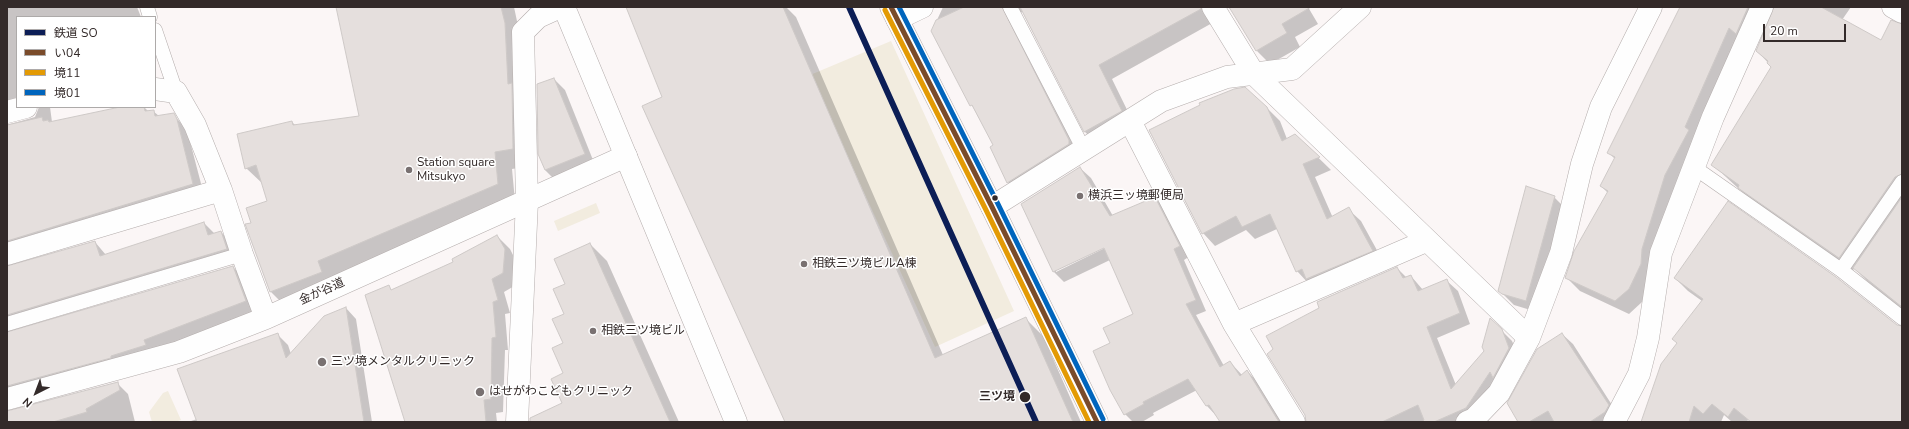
<!DOCTYPE html>
<html>
<head>
<meta charset="utf-8">
<style>
	body { margin:0 }
	#map { position:relative; width:1909px; height:429px; overflow:hidden; background:#fbf6f6; font-family:"Nunito Sans","Noto Sans JP",sans-serif }
	canvas { display:block }
	.frame { position:absolute; inset:0; border:8px solid #332a29; pointer-events:none }
	.legend { position:absolute; left:16px; top:16px; width:140px; height:92px; box-sizing:border-box; background:#fff; border:1px solid #adaaa9; margin:0; padding:5px 7px; list-style:none; font-size:12px; color:#332a29 }
	.legend li { display:flex; align-items:center; gap:8px; height:20px }
	.legend b { width:20px; border:1px solid #adaaa9 }
	.north { position:absolute; left:16px; top:373px; width:40px; height:40px; -webkit-text-stroke:3px #fff; paint-order:stroke; rotate:222deg; font-size:11px; font-weight:700; line-height:16px; text-align:center; color:#332a29 }
	.north::after { content:''; display:block; margin:auto; width:14px; height:18px; background:#332a29; clip-path:polygon(50% 0,100% 100%,50% 72%,0 100%) }
	.scale { position:absolute; left:1763px; top:24px; width:83px; height:18px; box-sizing:border-box; border:2px solid #332a29; border-top:0; padding-left:5px; font-size:12px; line-height:14px; white-space:nowrap; color:#332a29; -webkit-text-stroke:3px #fff; paint-order:stroke }
</style>
</head>
<body>
<div id="map">
<canvas width="1909" height="429"></canvas>
<div class="frame"></div>
<ul class="legend">
<li><b style="height:5px;background:#0c1e56"></b>鉄道 SO</li>
<li><b style="height:5px;background:#7a4b2a"></b>い04</li>
<li><b style="height:5px;background:#e39a04"></b>境11</li>
<li><b style="height:5px;background:#0065bd"></b>境01</li>
</ul>
<div class="north">N</div>
<div class="scale">20 m</div>
</div>
<script>
const c = document.querySelector('canvas').getContext('2d');
c.lineJoin = 'round';
function fill(path, color) {
  c.fillStyle = color;
  c.fill(path, 'evenodd');
}
function poly(rows) {
  const path = new Path2D();
  for (const r of rows) {
    path.moveTo(r[0], r[1]);
    for (let i = 2; i < r.length; i += 2) path.lineTo(r[i], r[i + 1]);
  }
  return path;
}
function stroke(path, color, width, dash) {
  c.strokeStyle = color;
  c.lineWidth = width;
  c.lineCap = dash ? 'butt' : 'round';
  c.setLineDash(dash || []);
  c.stroke(path);
}
function drawText(font, color, halo, rows, align = 'center') {
  c.font = font + ' "Nunito Sans","Noto Sans JP",sans-serif';
  c.lineWidth = 3;
  c.setLineDash([]);
  c.textBaseline = 'middle';
  c.strokeStyle = halo;
  c.fillStyle = color;
  for (const [text, x, y, turn = 0] of rows) {
    c.save();
    c.translate(x, y);
    c.rotate((+turn || 0) * Math.PI / 180);
    c.textAlign = isNaN(turn) ? turn : align;
    if (halo) c.strokeText(text, 0, 0);
    c.fillText(text, 0, 0);
    c.restore();
  }
}
fill(poly([
	[891,41,1014,311,935,347,810,75],
	[596,203,600,213,558,231,554,221],
	[168,391,181,420,175,422,152,422,149,412,163,393]
]), '#f2ecdf');
fill(poly([
	[7,7,137,7,141,17,17,17,17,107,7,117],
	[337,7,514,7,521,40,530,166,512,169,515,201,287,308,270,291,252,224,269,202,264,185,246,168,292,122,296,126,360,117],
	[627,7,786,7,796,17,943,355,1026,319,1043,336,1081,422,786,422,663,97],
	[943,7,1308,7,1318,24,1295,37,1300,47,1270,64,1257,51,1231,9,1226,7,1214,22,1112,79,1134,124,1099,145,1085,132,1023,12,1019,13,1082,157,1021,196,1008,182,994,146,932,31],
	[1681,7,1851,7,1842,20,1881,41,1902,25,1902,309,1867,281,1854,268,1853,271,1752,201,1713,165,1772,67,1757,51,1775,7,1768,10,1654,278,1642,302,1629,314,1580,291,1566,277,1608,193,1601,186,1615,159,1608,152],
	[554,79,565,90,595,165,556,181,545,170],
	[39,107,50,107,52,122,139,107,144,107,149,112,153,111,159,116,173,114,187,130,204,195,7,259,7,125,35,117],
	[1267,108,1280,121,1287,139,1295,135,1331,170,1315,177,1333,218,1348,209,1361,221,1384,263,1309,284,1297,271,1277,229,1255,239,1246,230,1215,246,1203,233],
	[1080,168,1091,178,1113,216,1155,198,1166,209,1190,256,1184,260,1206,311,1196,315,1224,366,1230,362,1242,375,1247,371,1258,382,1283,422,1222,422,1207,406,1197,390,1153,413,1154,415,1142,422,1133,422,1125,414,1111,389,1112,343,1134,315,1110,260,1064,282,1054,272,1043,250],
	[1108,244,1109,246,1056,272,1056,270],
	[1554,197,1565,208,1537,312,1514,305,1499,290],
	[204,223,215,234,221,232,232,243,238,260,15,326,9,333,233,267,244,278,256,312,7,404,7,267,95,242,106,255],
	[497,236,510,249,517,263,516,285,504,292,510,313,505,314,508,350,505,350,503,412,496,413,497,422,406,422,388,287,392,291,454,263],
	[590,244,607,261,679,422,557,422,563,404,566,285],
	[1397,268,1407,278,1411,276,1423,290,1447,281,1458,291,1470,324,1437,338,1456,385,1485,351,1491,320,1512,341,1520,359,1469,422,1307,422],
	[1675,278,1902,327,1902,422,1750,422,1748,420,1747,422,1732,422,1724,415,1721,422,1642,422,1678,343,1702,301,1688,291],
	[346,308,356,319,372,422,188,422,197,419,277,334,288,345,291,354],
	[1562,334,1573,344,1619,416,1616,422,1519,422],
	[117,383,128,394,135,422,7,422,7,412]
]), '#0003');
const building = poly([
	[336,7,501,7,505,23,508,84,512,83,513,149,495,152,498,184,318,261,322,272,270,292,245,224,251,223,246,208,267,201,256,165,245,169,237,134,292,121,293,125,359,116,336,7],
	[626,7,783,7,935,358,1026,317,1073,422,785,422,642,106,662,97,626,7],
	[964,7,1002,7,1069,140,1069,144,1007,183,990,147,993,145,972,105,970,106,931,31,936,20,964,7],
	[1020,7,1201,7,1201,9,1099,65,1122,111,1084,132,1020,7],
	[1229,7,1311,7,1282,24,1287,33,1256,51,1229,7],
	[1680,7,1748,7,1736,34,1729,28,1685,127,1689,130,1665,175,1642,249,1641,264,1629,289,1615,301,1565,278,1574,251,1608,191,1600,186,1615,157,1607,153,1680,7],
	[1774,7,1821,7,1881,40,1891,20,1902,24,1902,174,1895,177,1839,258,1738,188,1739,185,1711,165,1771,67,1767,63,1768,61,1756,51,1774,7],
	[554,78,585,154,545,170,538,154,537,84,554,78],
	[1245,87,1267,107,1282,141,1295,134,1320,157,1303,164,1327,219,1349,207,1373,251,1306,279,1302,269,1296,272,1270,214,1242,227,1236,216,1202,234,1149,130,1200,105,1199,103,1234,89,1245,87],
	[120,107,144,107,145,111,154,110,155,116,174,113,177,119,193,184,7,241,7,125,42,117,43,121,48,120,49,122,120,107],
	[1080,167,1110,216,1155,197,1180,246,1174,249,1196,300,1186,304,1220,367,1230,361,1240,376,1247,370,1279,422,1220,422,1209,405,1206,406,1188,379,1143,402,1144,404,1124,415,1110,390,1093,351,1110,343,1103,328,1133,314,1104,248,1053,272,1021,204,1080,167],
	[1526,186,1555,196,1526,301,1502,294,1498,291,1526,186],
	[1902,197,1902,307,1853,268,1902,197],
	[1728,201,1836,277,1897,325,1902,326,1902,422,1751,422,1734,408,1728,417,1712,404,1703,414,1694,406,1689,422,1641,422,1661,364,1677,343,1672,339,1703,299,1674,278,1728,201],
	[204,222,208,235,221,231,227,249,7,315,7,266,95,241,100,256,204,222],
	[497,235,505,249,503,273,492,279,498,300,493,302,496,337,492,338,491,399,484,400,486,422,405,422,365,295,389,285,391,290,453,262,452,259,497,235],
	[590,243,670,422,530,422,530,418,562,403,551,379,563,373,552,348,563,343,552,319,564,314,553,289,565,284,554,259,590,243],
	[233,266,246,301,144,340,146,345,111,356,111,358,7,386,7,332,233,266],
	[1397,267,1403,278,1411,275,1418,291,1447,279,1460,313,1427,327,1451,389,1484,351,1482,347,1490,318,1502,329,1509,348,1493,378,1490,372,1466,408,1434,422,1422,422,1424,420,1418,405,1382,422,1306,422,1305,415,1267,354,1273,349,1266,336,1319,308,1317,302,1397,267],
	[346,307,364,422,197,422,177,369,278,333,286,358,324,316,346,307],
	[1562,333,1609,405,1605,412,1590,422,1554,422,1548,411,1529,422,1518,422,1507,403,1537,349,1562,333],
	[118,382,120,390,86,409,87,412,53,422,7,422,7,411,118,382]
]);
fill(building, '#e5dfdd');
stroke(building, '#cec9c7', 1);
const lane = poly([
	[147,7,150,17],
	[1010,7,1084,150],
	[155,30,176,92],
	[1695,168,1841,270,1902,318],
	[1841,270,1902,182],
	[7,324,242,254]
]);
const street = poly([
	[1213,7,1254,74,1529,338],
	[1893,7,1902,12],
	[897,19,922,7],
	[155,89,176,92,195,125,221,190,242,254,266,318],
	[7,112,26,107],
	[1130,121,1234,324],
	[992,207,1161,101,1227,77,1292,69,1360,7],
	[7,254,221,190],
	[7,399,179,352,266,318,626,156],
	[1294,422,1234,324,1426,241],
	[1467,422,1474,419,1499,393,1529,338,1561,253,1582,164,1601,107,1651,7],
	[1614,422,1639,374,1648,338,1661,253,1713,117,1762,7]
]);
const secondary = poly([
	[564,7,736,422],
	[517,422,527,201,523,32,538,17,560,7]
]);
const primary = poly([
	[891,7,992,207,1097,422]
]);
stroke(lane, '#b4adac', 15);
stroke(street, '#b4adac', 23);
stroke(secondary, '#b4adac', 23);
stroke(primary, '#b4adac', 23);
stroke(lane, '#fefefe', 14);
stroke(street, '#fefefe', 22);
stroke(secondary, '#fefefe', 22);
stroke(primary, '#fefefe', 22);
stroke(poly([
	[891,7,992,207,1097,422]
]), '#7a4b2a', 5);
stroke(poly([
	[885,10,986,210,1089,422]
]), '#e39a04', 5);
stroke(poly([
	[899,7,998,204,1103,419]
]), '#0065bd', 5);
stroke(poly([
	[849,7,1036,422]
]), '#0c1e56', 6);
for (const [x, y, r, color] of [
	[409,170,4,"#797171"],
	[1080,196,4,"#797171"],
	[995,198,3.5,"#332a29"],
	[804,264,4,"#797171"],
	[593,331,4,"#797171"],
	[322,362,5,"#797171"],
	[480,392,5,"#797171"],
	[1025,397,6,"#332a29"]
]) {
  const dot = new Path2D();
  dot.arc(x, y, r, 0, 2 * Math.PI);
  c.fillStyle = color;
  c.fill(dot);
  stroke(dot, '#fff', 1.5);
}
drawText('12px', '#332a29', '#fff', [
	["Station square",417,163],
	["Mitsukyo",417,177],
	["横浜三ッ境郵便局",1088,196],
	["相鉄三ツ境ビルA棟",812,264],
	["相鉄三ツ境ビル",601,331],
	["三ツ境メンタルクリニック",331,362],
	["はせがわこどもクリニック",489,392]
], 'left');
drawText('12px', '#332a29', '#fff', [
	["金が谷道",322,292,-24]
]);
drawText('bold 12px', '#332a29', '#fff', [
	["三ツ境",1015,397]
], 'right');
</script>
</body>
</html>
